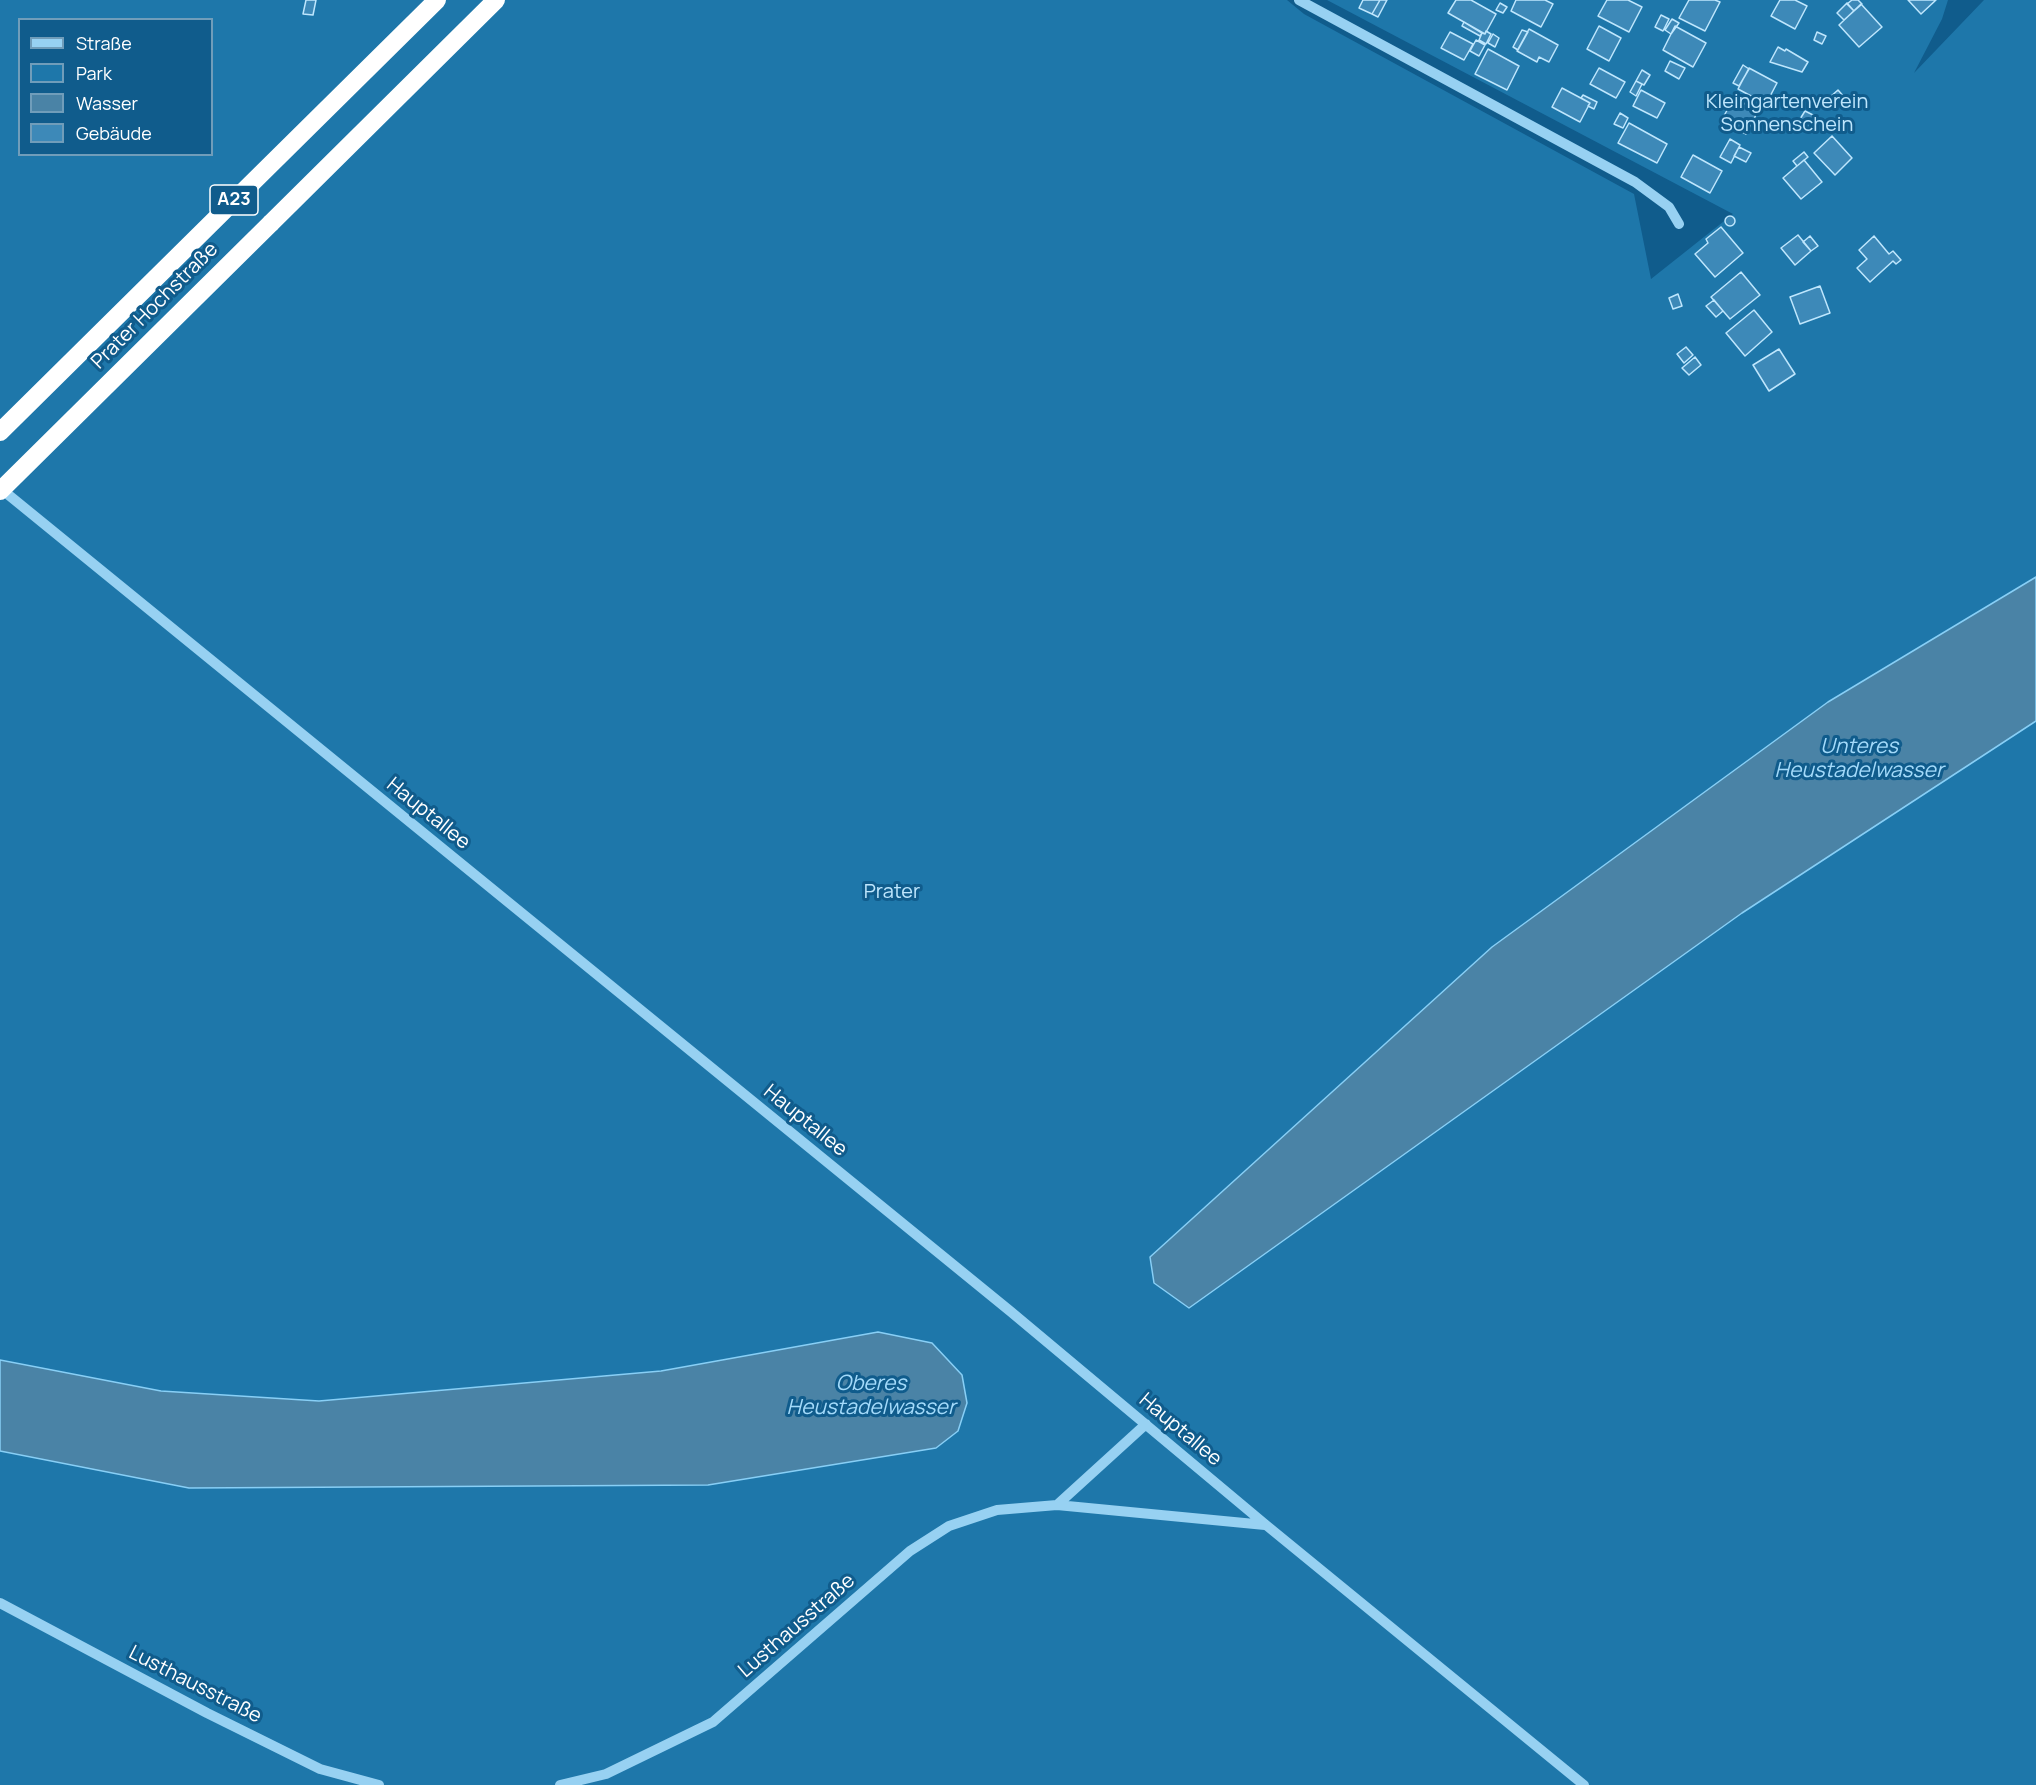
<!DOCTYPE html>
<html>
<head>
<meta charset="utf-8">
<style>
	body { margin:0 }
	#map { position:relative; width:2036px; height:1785px; overflow:hidden; background:#105c8c; font-family:Manrope,sans-serif }
	canvas { display:block }
	.legend { position:absolute; left:18px; top:18px; width:195px; height:138px; box-sizing:border-box; background:#105c8c; border:2px solid #709dba; margin:0; padding:8px 10px; list-style:none; font-size:18px; color:#fff }
	.legend li { display:flex; align-items:center; gap:12px; height:30px }
	.legend b { width:30px; border:2px solid #709dba }
</style>
</head>
<body>
<div id="map">
<canvas width="2036" height="1785"></canvas>
<ul class="legend">
<li><b style="height:8px;background:#97d1f2"></b>Straße</li>
<li><b style="height:16px;background:#1e77aa"></b>Park</li>
<li><b style="height:16px;background:#4a83a6"></b>Wasser</li>
<li><b style="height:16px;background:#3d89b8"></b>Gebäude</li>
</ul>
</div>
<script>
const c = document.querySelector('canvas').getContext('2d');
c.lineJoin = 'round';
function fill(path, color) {
  c.fillStyle = color;
  c.fill(path, 'evenodd');
}
function poly(rows) {
  const path = new Path2D();
  for (const r of rows) {
    if (r.length === 3) {
      path.moveTo(r[0] + r[2], r[1]);
      path.arc(r[0], r[1], r[2], 0, 2 * Math.PI);
      continue;
    }
    path.moveTo(r[0], r[1]);
    for (let i = 2; i < r.length; i += 2) path.lineTo(r[i], r[i + 1]);
  }
  return path;
}
function stroke(path, color, width, dash) {
  c.strokeStyle = color;
  c.lineWidth = width;
  c.lineCap = dash ? 'butt' : 'round';
  c.setLineDash(dash || []);
  c.stroke(path);
}
function drawText(font, color, halo, rows, align = 'center') {
  c.font = font + ' Manrope,sans-serif';
  c.lineWidth = 6;
  c.setLineDash([]);
  c.textBaseline = 'middle';
  c.strokeStyle = halo;
  c.fillStyle = color;
  for (const [text, x, y, turn = 0] of rows) {
    c.save();
    c.translate(x, y);
    c.rotate((+turn || 0) * Math.PI / 180);
    c.textAlign = isNaN(turn) ? turn : align;
    if (halo) c.strokeText(text, 0, 0);
    c.fillText(text, 0, 0);
    c.restore();
  }
}
fill(poly([
	[0,0,1287,0,1304,14,1634,194,1651,279,1733,214,1327,0,1948,0,1942,19,1914,73,1984,0,2036,0,2036,1785,0,1785],
	[20,20,212,20,212,154,20,154]
]), '#1e77aa');
const water = poly([
	[2036,577,2036,721,1742,913,1189,1308,1154,1283,1150,1257,1492,947,1828,702,2036,577],
	[878,1332,932,1343,962,1375,967,1403,958,1431,936,1448,708,1485,189,1488,0,1451,0,1360,161,1391,319,1401,661,1371,878,1332]
]);
fill(water, '#4a83a6');
stroke(water, '#88cff6', 1.5);
const building = poly([
	[306,0,316,0,313,15,303,14,306,0],
	[1363,0,1380,0,1372,14,1359,8,1363,0],
	[1380,0,1387,0,1378,17,1372,14,1380,0],
	[1456,0,1471,0,1496,14,1485,34,1448,13,1456,0],
	[1516,0,1545,0,1553,4,1541,27,1511,11,1516,0],
	[1607,0,1628,0,1642,7,1629,32,1598,16,1607,0],
	[1689,0,1715,0,1720,2,1705,31,1679,18,1689,0],
	[1780,0,1795,0,1807,6,1795,29,1771,16,1780,0],
	[1852,0,1858,0,1862,4,1854,11,1847,4,1852,0],
	[1908,0,1936,0,1921,14,1908,0],
	[1500,3,1507,7,1503,13,1496,10,1500,3],
	[1847,3,1854,11,1844,20,1837,13,1847,3],
	[1861,4,1882,27,1859,47,1839,25,1861,4],
	[1661,15,1669,19,1663,31,1655,27,1661,15],
	[1672,19,1679,23,1671,34,1665,30,1672,19],
	[1464,22,1482,33,1480,36,1462,26,1464,22],
	[1599,26,1621,38,1609,61,1587,49,1599,26],
	[1675,26,1706,43,1693,67,1663,50,1675,26],
	[1529,29,1558,45,1549,62,1539,57,1537,62,1517,51,1529,29],
	[1522,30,1528,32,1518,50,1513,47,1522,30],
	[1486,31,1491,34,1486,44,1479,40,1482,33,1485,34,1486,31],
	[1450,32,1473,44,1464,60,1441,48,1450,32],
	[1817,32,1826,36,1822,44,1814,40,1817,32],
	[1493,34,1499,38,1495,47,1488,43,1493,34],
	[1476,40,1485,45,1479,56,1470,51,1476,40],
	[1778,47,1785,51,1786,49,1808,62,1802,72,1770,62,1778,47],
	[1488,49,1519,66,1507,90,1475,74,1488,49],
	[1670,61,1685,68,1679,79,1665,71,1670,61],
	[1743,65,1749,69,1739,86,1733,83,1743,65],
	[1599,68,1625,82,1616,98,1590,84,1599,68],
	[1749,68,1777,83,1766,104,1738,89,1749,68],
	[1642,70,1650,75,1644,85,1636,81,1642,70],
	[1636,81,1642,84,1636,96,1630,92,1636,81],
	[1562,88,1590,103,1580,122,1552,107,1562,88],
	[1641,90,1665,103,1657,118,1633,106,1641,90],
	[1838,90,1845,98,1837,105,1830,97,1838,90],
	[1583,95,1597,102,1594,109,1588,106,1590,103,1581,98,1583,95],
	[1734,98,1758,111,1746,134,1721,121,1734,98],
	[1805,111,1819,118,1809,130,1797,124,1805,111],
	[1620,113,1628,118,1623,128,1614,124,1620,113],
	[1629,123,1667,144,1657,163,1618,143,1629,123],
	[1832,136,1852,158,1835,175,1814,153,1832,136],
	[1730,139,1740,145,1731,163,1720,157,1730,139],
	[1739,147,1751,153,1746,162,1734,156,1739,147],
	[1804,152,1808,157,1797,166,1793,161,1804,152],
	[1693,155,1722,171,1710,193,1681,177,1693,155],
	[1804,160,1822,182,1801,199,1783,178,1804,160],
	[1730,221,5],
	[1721,227,1743,253,1715,277,1695,254,1708,243,1706,239,1721,227],
	[1798,235,1811,251,1795,265,1781,248,1798,235],
	[1810,236,1818,246,1811,251,1803,242,1810,236],
	[1874,236,1889,254,1893,251,1901,260,1896,264,1893,261,1870,282,1857,268,1867,259,1859,250,1874,236],
	[1741,272,1760,295,1730,319,1711,297,1741,272],
	[1820,286,1830,313,1800,324,1790,297,1820,286],
	[1678,294,1682,306,1673,309,1669,298,1678,294],
	[1714,300,1723,311,1716,317,1706,306,1714,300],
	[1754,310,1772,332,1745,356,1726,333,1754,310],
	[1686,347,1693,355,1684,363,1677,354,1686,347],
	[1779,349,1795,374,1769,391,1753,365,1779,349],
	[1695,357,1701,365,1689,375,1682,368,1695,357]
]);
fill(building, '#3d89b8');
stroke(building, '#bee6fd', 1.5);
stroke(poly([
	[1299,0,1635,182,1669,207,1679,224],
	[0,488,1010,1311,1266,1525,1584,1785],
	[1057,1505,1146,1424],
	[0,1603,207,1713,320,1769,379,1785],
	[560,1785,606,1774,713,1722,910,1551,949,1526,997,1510,1057,1505,1265,1525]
]), '#97d1f2', 10);
stroke(poly([
	[271,223,496,0],
	[0,432,437,0]
]), '#fff', 18);
stroke(poly([
	[0,491,271,223]
]), '#fff', 18);
for (const [x, y, w] of [
	[234,200,48]
]) {
  const box = new Path2D();
  box.roundRect(x - w / 2, y - 15, w, 30, 4.5);
  c.fillStyle = '#105c8c';
  c.fill(box);
  stroke(box, '#fff', 1.5);
}
drawText('bold 18px', '#fff', null, [
	["A23",234,200]
]);
drawText('20px', '#bee6fd', '#105c8c', [
	["Kleingartenverein",1787,102],
	["Sonnenschein",1787,125],
	["Prater",892,892]
]);
drawText('20px', '#fff', '#105c8c', [
	["Prater Hochstraße",155,306,-45],
	["Hauptallee",428,814,39],
	["Hauptallee",805,1121,39],
	["Hauptallee",1180,1430,40],
	["Lusthausstraße",797,1626,-41],
	["Lusthausstraße",195,1685,27]
]);
drawText('italic 21px', '#a3dafa', '#105c8c', [
	["Unteres",1859,747],
	["Heustadelwasser",1859,771],
	["Oberes",871,1384],
	["Heustadelwasser",871,1408]
]);
</script>
</body>
</html>
